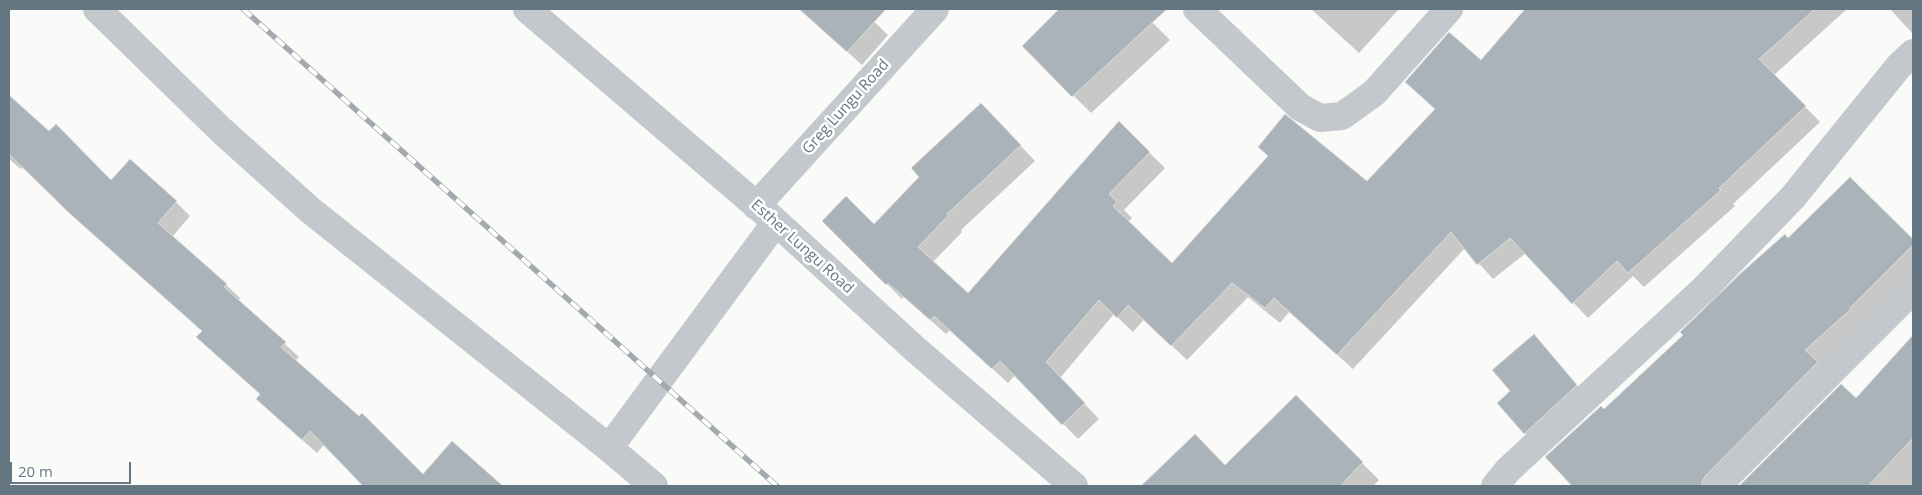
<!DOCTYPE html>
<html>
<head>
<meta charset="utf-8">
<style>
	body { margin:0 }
	#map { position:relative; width:1922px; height:495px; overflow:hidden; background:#fafaf8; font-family:"Open Sans",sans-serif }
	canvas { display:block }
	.frame { position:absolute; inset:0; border:10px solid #657683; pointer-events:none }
	.scale { position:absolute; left:10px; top:462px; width:121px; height:22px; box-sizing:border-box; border:2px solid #657683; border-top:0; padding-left:6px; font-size:15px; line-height:18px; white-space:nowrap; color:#657683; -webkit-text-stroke:4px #fff; paint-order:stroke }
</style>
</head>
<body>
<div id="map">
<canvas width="1922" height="495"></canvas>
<div class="frame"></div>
<div class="scale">20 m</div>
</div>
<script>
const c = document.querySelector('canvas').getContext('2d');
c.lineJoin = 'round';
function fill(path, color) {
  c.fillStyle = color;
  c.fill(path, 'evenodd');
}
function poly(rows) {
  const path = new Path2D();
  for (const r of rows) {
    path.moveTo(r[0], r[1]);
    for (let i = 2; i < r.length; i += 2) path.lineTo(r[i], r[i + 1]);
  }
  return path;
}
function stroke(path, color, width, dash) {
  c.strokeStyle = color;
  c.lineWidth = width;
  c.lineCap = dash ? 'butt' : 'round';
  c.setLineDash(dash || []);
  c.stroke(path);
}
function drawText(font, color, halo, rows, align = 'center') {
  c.font = font + ' "Open Sans",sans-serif';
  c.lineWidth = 5;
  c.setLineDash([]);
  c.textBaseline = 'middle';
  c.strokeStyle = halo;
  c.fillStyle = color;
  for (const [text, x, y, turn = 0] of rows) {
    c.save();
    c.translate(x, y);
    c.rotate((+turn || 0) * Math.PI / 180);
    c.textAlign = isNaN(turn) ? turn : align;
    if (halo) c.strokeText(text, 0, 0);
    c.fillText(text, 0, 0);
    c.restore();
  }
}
fill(poly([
	[800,9,861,9,888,35,862,65],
	[1061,9,1139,9,1170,40,1091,113,1024,46],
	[1311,9,1399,9,1359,53],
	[1527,9,1847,9,1774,75,1820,122,1733,204,1735,206,1644,287,1633,276,1588,318,1526,253,1493,279,1465,248,1353,369,1289,312,1280,323,1248,297,1187,360,1144,319,1133,332,1114,314,1060,378,1099,419,1078,439,1015,375,1008,383,950,330,946,334,904,297,902,299,824,221,874,226,996,120,1035,161,961,230,962,232,933,262,968,294,1119,123,1165,168,1124,210,1132,218,1128,222,1172,264,1367,183,1481,62],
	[1890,9,1913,9,1913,34],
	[9,97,49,133,111,182,176,202,190,216,172,237,226,285,240,298,238,301,299,357,295,361,423,476,452,443,501,486,365,486,324,445,317,453,272,413,261,395,198,337,203,332,23,166,21,169,9,159],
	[1850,178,1913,241,1913,274,1864,324,1724,486,1574,486,1547,457,1604,411,1788,240],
	[1534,336,1590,400,1539,447,1525,433],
	[1913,337,1913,486,1741,486,1841,386,1856,399],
	[1296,397,1379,480,1373,486,1143,486,1195,436,1226,466]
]), '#0003');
const building = poly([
	[799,9,886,9,847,52,799,9],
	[1059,9,1167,9,1072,97,1022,46,1059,9],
	[1525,9,1815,9,1759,59,1806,106,1719,188,1721,190,1628,273,1617,261,1572,304,1510,238,1477,265,1451,232,1337,355,1274,298,1265,308,1232,283,1171,346,1128,305,1117,318,1099,300,1046,362,1085,403,1062,425,1000,361,992,369,934,316,930,320,888,283,886,285,822,221,846,196,874,224,919,177,911,168,981,103,1021,145,947,214,948,216,918,247,968,293,1119,121,1150,152,1109,194,1117,202,1113,206,1172,263,1268,156,1258,147,1285,114,1367,181,1435,109,1405,82,1449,32,1481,60,1525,9],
	[9,95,49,131,56,124,111,180,130,159,177,201,158,223,227,284,224,287,286,342,281,347,359,416,362,413,423,474,452,441,503,486,363,486,310,431,302,440,256,399,260,394,196,337,202,331,68,212,9,154,9,95],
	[1850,177,1913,239,1913,245,1850,308,1851,309,1805,350,1818,362,1706,475,1702,482,1702,486,1572,486,1545,457,1601,406,1604,409,1683,335,1680,332,1741,273,1785,234,1788,238,1850,177],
	[1534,334,1577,385,1524,434,1497,403,1510,391,1492,370,1534,334],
	[1913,335,1913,438,1868,486,1739,486,1841,384,1856,398,1913,335],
	[1296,395,1363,462,1340,486,1141,486,1195,434,1225,465,1296,395]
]);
fill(building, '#aab3b9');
stroke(building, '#dcdcda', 1);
stroke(poly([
	[97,9,222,131,310,210,609,448,654,486],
	[527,9,776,222,915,349,1074,486],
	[1197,9,1300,107,1320,118,1342,116,1374,93,1449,9],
	[756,206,935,9],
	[609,448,776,222],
	[1495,486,1508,470,1704,289,1793,197,1899,66,1913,53],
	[1717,486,1913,290]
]), '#c3c8cc', 28);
const rail = poly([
	[243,9,777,486]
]);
stroke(rail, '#a2aab0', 5.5);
stroke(rail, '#fff', 4, [11]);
drawText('15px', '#657683', '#fff', [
	["Greg Lungu Road",846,107,-48],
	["Esther Lungu Road",802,247,42]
]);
</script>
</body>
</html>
